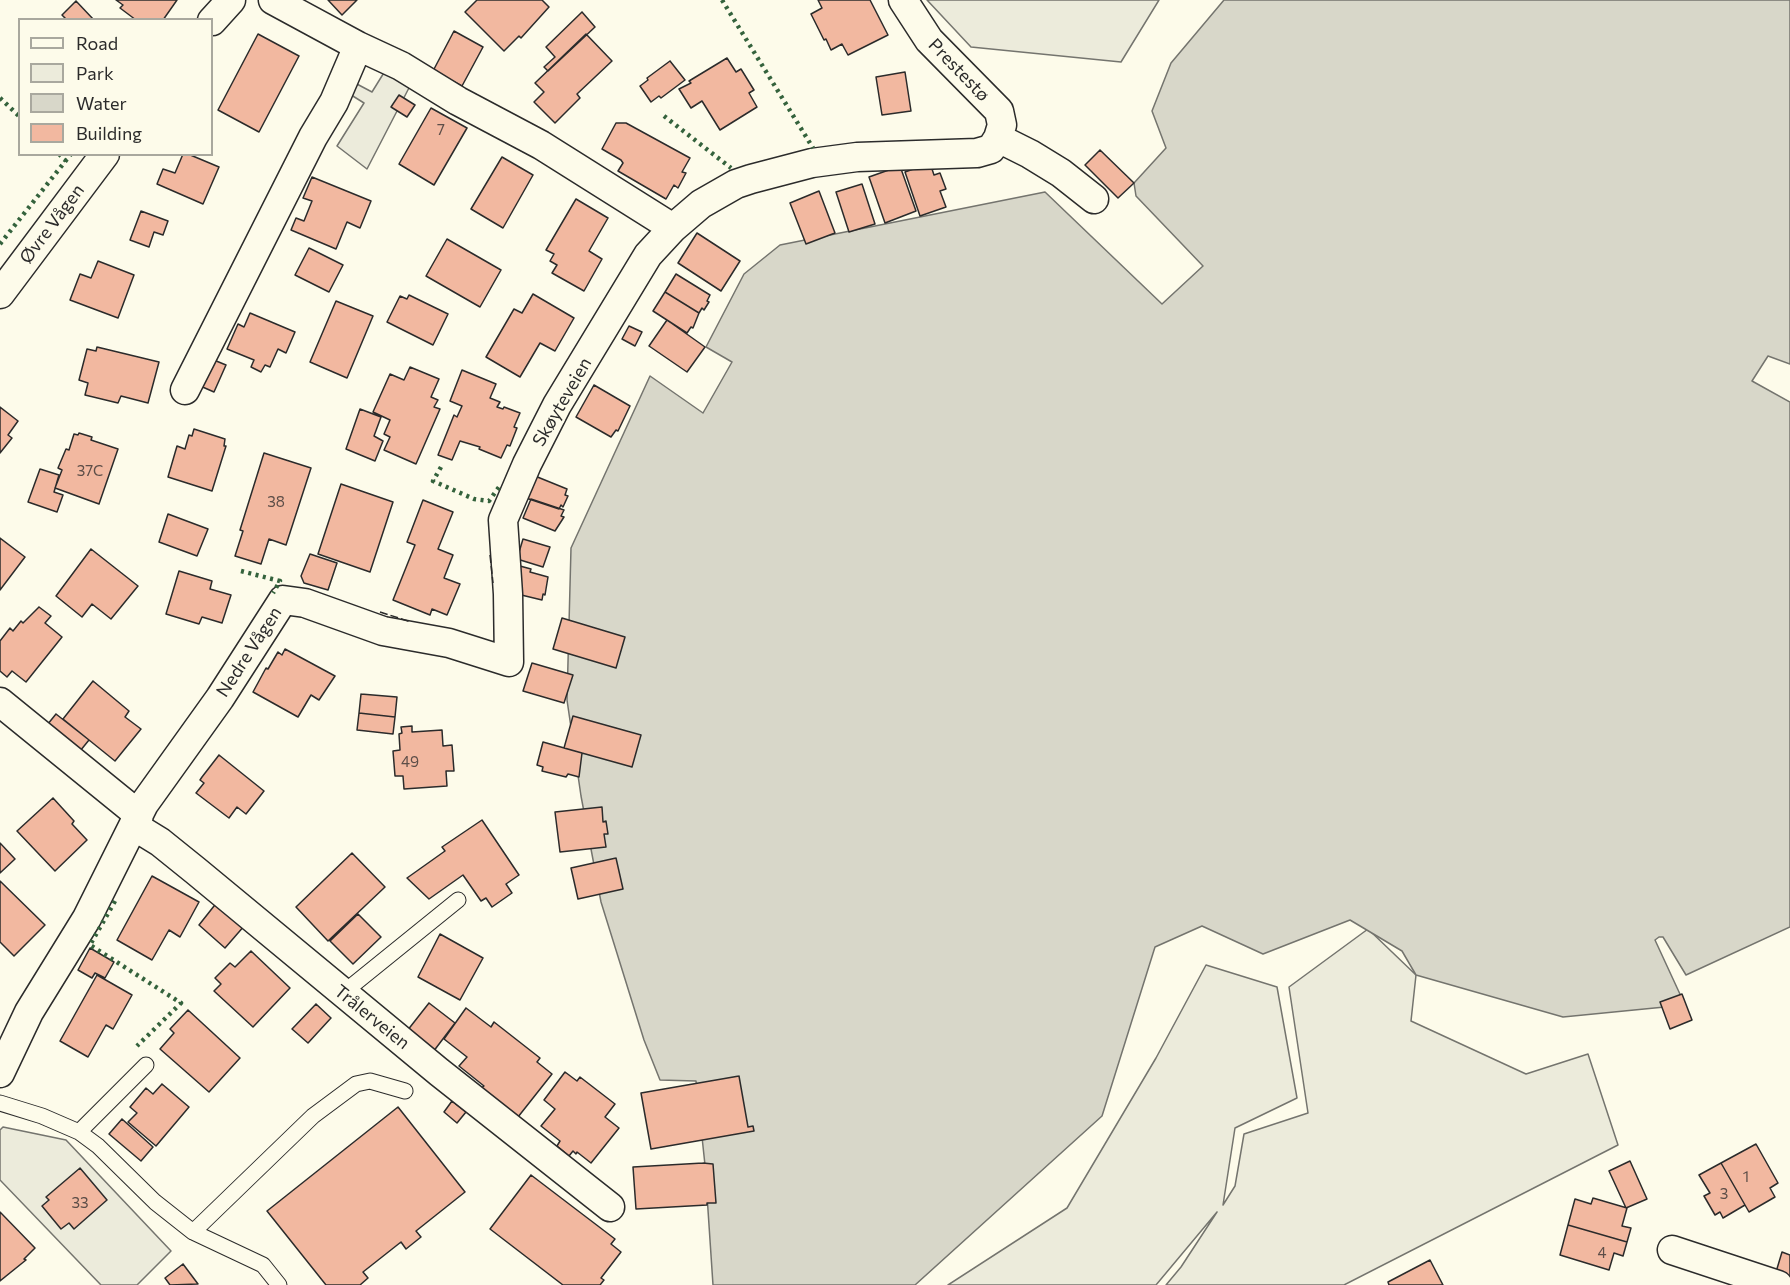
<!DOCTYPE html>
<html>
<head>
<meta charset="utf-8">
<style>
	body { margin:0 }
	#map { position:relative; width:1790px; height:1285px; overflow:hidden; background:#fdfbea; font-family:Commissioner,sans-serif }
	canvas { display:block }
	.legend { position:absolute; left:18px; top:18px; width:195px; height:138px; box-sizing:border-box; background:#fdfbea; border:2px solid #a9a89e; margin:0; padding:8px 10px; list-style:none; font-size:18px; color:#2b2b2b }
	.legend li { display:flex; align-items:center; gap:12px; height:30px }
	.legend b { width:30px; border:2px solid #a9a89e }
</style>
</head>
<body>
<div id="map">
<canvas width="1790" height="1285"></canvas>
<ul class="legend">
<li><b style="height:8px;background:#fdfbea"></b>Road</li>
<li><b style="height:16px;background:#ecebdb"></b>Park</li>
<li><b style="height:16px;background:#d8d7c9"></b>Water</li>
<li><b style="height:16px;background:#f2b8a0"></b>Building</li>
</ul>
</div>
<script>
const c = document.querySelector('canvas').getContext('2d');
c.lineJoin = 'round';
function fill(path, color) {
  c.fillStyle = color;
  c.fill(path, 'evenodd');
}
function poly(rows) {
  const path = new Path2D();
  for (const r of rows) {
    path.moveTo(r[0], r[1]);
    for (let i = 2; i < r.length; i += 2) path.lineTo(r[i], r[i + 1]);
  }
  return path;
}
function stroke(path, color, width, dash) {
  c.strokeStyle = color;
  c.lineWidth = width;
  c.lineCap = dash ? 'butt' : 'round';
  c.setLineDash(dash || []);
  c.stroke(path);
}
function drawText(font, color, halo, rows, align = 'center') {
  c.font = font + ' Commissioner,sans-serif';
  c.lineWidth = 4.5;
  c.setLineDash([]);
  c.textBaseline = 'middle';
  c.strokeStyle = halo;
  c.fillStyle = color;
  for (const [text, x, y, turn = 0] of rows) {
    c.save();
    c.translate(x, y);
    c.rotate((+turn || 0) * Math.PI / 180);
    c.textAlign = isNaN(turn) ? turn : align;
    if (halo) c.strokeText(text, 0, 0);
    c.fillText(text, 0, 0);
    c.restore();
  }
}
const green = poly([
	[927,0,1159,0,1121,62,971,47,927,0],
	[385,71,411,84,367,169,337,146,364,103,348,93,355,83,372,92,385,71],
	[1368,929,1416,975,1411,1021,1526,1074,1588,1054,1618,1145,1344,1285,1166,1285,1181,1267,1217,1212,1156,1285,948,1285,1067,1208,1156,1058,1206,965,1277,987,1297,1098,1235,1128,1223,1205,1235,1186,1244,1134,1308,1113,1289,987,1368,929],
	[3,1127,66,1140,171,1251,137,1285,101,1285,0,1180,0,1130,3,1127]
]);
fill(green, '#ecebdb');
stroke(green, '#74746e', 1.5);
const water = poly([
	[1224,0,1790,0,1790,364,1768,356,1752,381,1790,402,1790,927,1686,975,1663,937,1659,937,1655,940,1685,1005,1563,1017,1416,975,1402,951,1350,920,1263,954,1202,926,1155,947,1102,1116,915,1285,713,1285,705,1165,696,1081,660,1080,644,1040,601,902,581,796,567,700,571,548,650,376,703,413,732,362,706,347,744,274,780,245,1045,192,1162,304,1203,266,1136,196,1134,183,1166,148,1152,111,1171,63,1224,0]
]);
fill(water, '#d8d7c9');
stroke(water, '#74746e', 1.5);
const building = poly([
	[116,0,177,0,163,20,136,20,120,8,123,5,116,0],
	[328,0,357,0,342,15,328,0],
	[477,0,542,0,549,7,521,38,519,36,504,51,465,12,477,0],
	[818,0,870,0,888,35,848,55,842,44,831,50,826,39,824,40,811,14,822,8,818,0],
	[76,1,94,20,67,20,62,15,76,1],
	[582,12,595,27,548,71,544,67,555,57,546,47,582,12],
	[454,31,483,47,462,86,433,71,454,31],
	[258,34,299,56,259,132,218,110,258,34],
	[586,34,612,61,577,94,580,98,555,123,534,102,544,92,535,83,586,34],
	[727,58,736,72,741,69,754,90,749,93,757,107,720,130,702,101,691,108,679,89,691,83,689,81,727,58],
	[670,61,685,80,661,98,659,96,651,102,640,86,648,80,647,78,670,61],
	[905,72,911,111,882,115,876,77,905,72],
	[399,95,415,105,407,117,391,107,399,95],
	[431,108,467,128,434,185,399,164,431,108],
	[616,123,626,123,690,158,682,172,686,173,678,188,674,185,666,199,618,171,623,163,621,160,602,149,616,123],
	[1100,150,1134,183,1118,198,1085,165,1100,150],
	[183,154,188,154,219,167,203,204,157,184,163,169,175,173,183,154],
	[502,157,533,175,503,228,471,209,502,157],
	[930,163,934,175,940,173,946,189,940,191,946,207,920,216,905,172,930,163],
	[900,166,916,211,885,223,869,177,900,166],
	[312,177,371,201,360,228,347,222,336,249,291,230,296,218,304,221,312,201,303,198,312,177],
	[862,184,875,224,849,232,836,192,862,184],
	[819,191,835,233,806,244,790,203,819,191],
	[576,199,608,218,589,251,602,259,584,291,552,273,557,265,550,261,554,254,546,250,576,199],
	[141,211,168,221,163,235,154,232,149,247,130,240,141,211],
	[697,233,740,261,721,291,678,263,697,233],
	[447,239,501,270,480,307,426,276,447,239],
	[309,248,343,265,329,292,295,275,309,248],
	[98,261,134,275,118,318,70,300,80,274,91,278,98,261],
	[676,274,710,295,707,301,709,302,704,310,702,308,699,313,665,292,676,274],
	[665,292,699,313,693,328,691,327,687,333,653,311,665,292],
	[533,294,574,318,555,351,540,343,520,377,486,357,514,309,522,313,533,294],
	[409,295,448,314,433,345,387,322,400,296,407,299,409,295],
	[336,301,373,316,347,378,310,362,336,301],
	[250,313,295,332,286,353,278,349,270,367,265,365,261,372,251,367,254,360,227,349,238,324,244,327,250,313],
	[667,320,705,347,687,372,649,346,667,320],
	[629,326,642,332,635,346,622,339,629,326],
	[97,347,159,362,148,403,121,396,118,403,85,395,88,383,79,380,87,349,96,351,97,347],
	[209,358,226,365,214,392,198,385,209,358],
	[410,367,439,379,431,397,438,400,434,407,440,409,416,464,384,450,390,437,384,434,390,420,373,412,390,374,404,380,410,367],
	[462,370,496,384,490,398,500,402,497,407,503,409,504,407,520,413,514,427,517,428,510,446,507,445,501,458,479,449,480,447,460,441,452,460,438,455,454,415,457,417,462,406,450,401,462,370],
	[594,385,630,406,618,431,616,430,611,437,576,417,594,385],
	[0,407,18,421,8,435,12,438,0,453,0,407],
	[360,409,381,417,374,436,383,441,375,461,346,449,360,409],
	[194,429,225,439,224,446,226,446,212,491,168,477,177,446,185,449,189,435,192,436,194,429],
	[79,433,92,437,91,440,118,449,99,504,55,488,62,470,58,468,66,449,69,450,74,434,78,435,79,433],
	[264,453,311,468,286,545,269,539,261,564,235,556,243,531,240,530,264,453],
	[40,469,59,475,54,492,63,495,57,512,28,502,40,469],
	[535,476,567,489,565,495,568,496,563,507,561,505,559,509,526,498,535,476],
	[341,484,393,502,370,572,318,554,341,484],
	[531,499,564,510,561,516,564,517,555,531,523,518,531,499],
	[423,500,453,512,438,549,453,555,444,578,460,584,447,615,432,609,430,615,393,600,415,545,407,542,423,500],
	[168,514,208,529,197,556,159,542,168,514],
	[0,538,25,557,0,590,0,538],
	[523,539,550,547,543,567,517,559,523,539],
	[91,549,138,586,111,619,92,604,82,617,56,596,91,549],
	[310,554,337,563,328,590,304,583,301,576,310,554],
	[520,566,531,569,530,572,548,577,545,595,543,594,542,600,513,593,520,566],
	[179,571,212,581,210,589,231,595,222,623,202,617,199,624,166,614,179,571],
	[39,607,51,616,45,623,62,637,26,682,12,671,7,677,0,671,0,641,10,628,13,631,21,621,23,623,39,607],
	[562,618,625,637,616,668,553,649,562,618],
	[285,649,335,676,319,700,311,695,298,717,253,692,266,668,268,669,278,652,282,655,285,649],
	[532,663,573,675,564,703,523,691,532,663],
	[93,681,129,711,125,717,141,729,115,761,63,719,93,681],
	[361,694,397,697,395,717,359,713,361,694],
	[359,713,395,717,393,734,357,730,359,713],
	[56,714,89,740,76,756,43,730,56,714],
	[573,716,641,735,632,767,564,748,573,716],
	[412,726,412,732,442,730,443,746,452,745,454,771,446,771,447,786,404,789,403,776,395,776,393,751,400,750,399,734,402,733,401,727,412,726],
	[543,742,582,753,579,777,568,774,566,777,542,771,543,767,537,765,543,742],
	[219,755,264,791,246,814,237,807,229,818,196,793,204,783,200,780,202,777,219,755],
	[53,798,74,821,72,824,87,840,55,871,17,831,53,798],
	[602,807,603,822,606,821,608,834,604,834,606,847,560,852,555,812,602,807],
	[482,820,519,875,506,884,512,893,492,907,486,898,481,901,463,875,429,899,407,878,445,851,442,847,482,820],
	[0,843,15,859,0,873,0,843],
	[352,853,385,887,328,941,296,907,352,853],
	[616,858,623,889,578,899,571,868,616,858],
	[152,876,199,902,180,937,169,930,152,960,117,940,152,876],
	[0,881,45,925,14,956,0,942,0,881],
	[218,901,245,925,225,948,199,925,218,901],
	[358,914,381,937,353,964,330,941,358,914],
	[440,934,483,958,460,1000,418,977,440,934],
	[90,948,114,962,105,978,95,973,92,978,78,970,90,948],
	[251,951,290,988,253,1027,214,991,221,984,215,978,230,963,235,967,251,951],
	[97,975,132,995,113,1029,106,1025,88,1057,60,1041,97,975],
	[1682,994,1692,1020,1670,1029,1660,1002,1682,994],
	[429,1003,455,1023,433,1052,407,1031,429,1003],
	[316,1004,331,1018,308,1043,292,1029,316,1004],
	[466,1008,491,1027,494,1022,540,1058,537,1062,552,1074,518,1117,481,1088,484,1086,459,1066,467,1057,444,1039,466,1008],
	[188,1010,240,1058,209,1092,160,1049,174,1033,170,1029,188,1010],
	[565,1072,577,1081,580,1077,615,1104,605,1117,619,1128,591,1163,577,1152,576,1154,573,1151,569,1156,557,1146,560,1141,541,1126,555,1109,544,1100,565,1072],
	[739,1076,748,1127,753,1126,754,1131,651,1149,641,1093,739,1076],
	[162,1084,189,1107,156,1146,128,1122,137,1113,130,1107,146,1088,153,1094,162,1084],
	[452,1101,466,1112,457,1123,444,1112,452,1101],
	[398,1107,465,1192,416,1231,421,1237,406,1249,401,1242,363,1272,368,1278,360,1285,326,1285,267,1211,398,1107],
	[122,1119,153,1147,141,1161,109,1134,122,1119],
	[1756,1144,1778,1183,1770,1188,1775,1197,1749,1212,1721,1163,1756,1144],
	[1630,1161,1647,1199,1626,1208,1609,1171,1630,1161],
	[703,1163,713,1164,716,1203,707,1203,707,1205,636,1209,633,1167,703,1163],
	[1721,1163,1745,1205,1723,1218,1720,1212,1715,1215,1704,1196,1710,1193,1699,1175,1721,1163],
	[80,1168,107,1200,74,1229,69,1223,61,1229,42,1206,49,1200,46,1197,80,1168],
	[531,1175,615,1239,611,1244,621,1252,601,1278,604,1280,600,1285,563,1285,490,1229,531,1175],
	[1593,1198,1627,1208,1622,1226,1631,1228,1627,1242,1568,1225,1575,1199,1591,1204,1593,1198],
	[0,1212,35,1248,24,1259,26,1260,0,1281,0,1212],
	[1568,1225,1627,1242,1623,1256,1614,1253,1609,1270,1560,1255,1568,1225],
	[1782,1252,1790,1255,1790,1277,1776,1272,1782,1252],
	[1430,1260,1443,1285,1389,1285,1388,1282,1430,1260],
	[183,1264,198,1284,170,1285,165,1278,183,1264]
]);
fill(building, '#f2b8a0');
stroke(building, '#2b2b2b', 1.5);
const lane = poly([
	[343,993,458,900],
	[0,1103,42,1116,79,1132,98,1146,155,1202,193,1232,263,1265,279,1285],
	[79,1132,146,1065],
	[193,1232,313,1116,356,1084,370,1081,405,1091]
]);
const street = poly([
	[273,0,358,46,401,66,458,101,541,145,673,228],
	[903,0,929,40,999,111,1002,125,998,138,1030,154,1061,173,1094,199],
	[212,21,231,0],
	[0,294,105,154],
	[185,390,313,137,334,102,358,46],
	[0,702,139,815],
	[134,826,160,842,196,871,439,1072,610,1207],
	[0,1073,29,1012,87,918,144,804,220,698,283,600,305,603,383,631,449,643,509,662,508,594,503,520,527,464,557,405,648,255,673,228,701,204,736,184,751,179,812,163,857,157,977,153,991,149,998,138],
	[1672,1250,1778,1285]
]);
stroke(lane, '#2b2b2b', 17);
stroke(street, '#2b2b2b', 31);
stroke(lane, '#fdfbea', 15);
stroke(street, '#fdfbea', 28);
stroke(poly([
	[722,0,813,148],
	[0,98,20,117],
	[664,116,731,168],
	[59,154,66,161],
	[0,244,71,154],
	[441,467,433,481,474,499,489,501,499,487],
	[241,571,280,581,273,593],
	[115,901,90,945,181,1003,137,1046]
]), '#34623c', 4.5, [3, 4.5]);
stroke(poly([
	[490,555,493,583],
	[380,612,411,622]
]), '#2b2b2b', 1.5, [8, 3]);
drawText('15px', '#5d4e48', null, [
	["7",441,130],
	["37C",90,471],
	["38",276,502],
	["49",410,762],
	["1",1746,1177],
	["3",1724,1194],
	["33",80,1203],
	["4",1602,1253]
]);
drawText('18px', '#2b2b2b', '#fdfbea', [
	["Prestestø",959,70,46],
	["Øvre Vågen",52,224,-53],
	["Skøyteveien",562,402,-60],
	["Nedre Vågen",249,652,-57],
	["Trålerveien",372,1017,39]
]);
</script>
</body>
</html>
